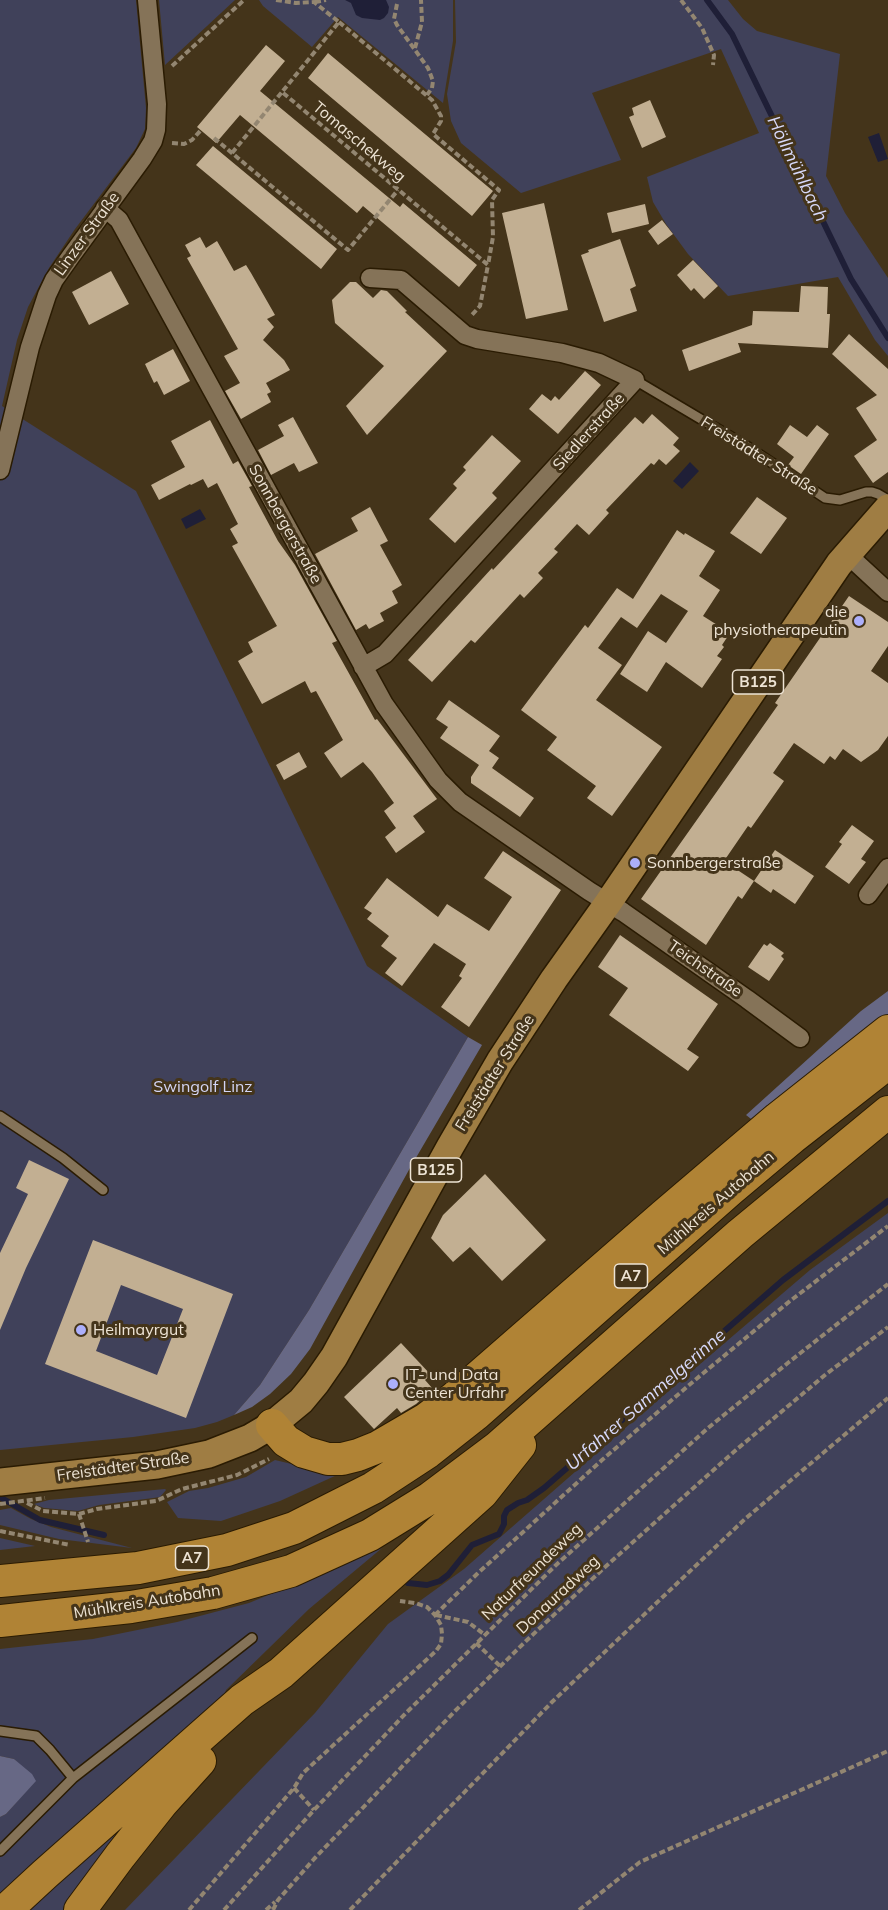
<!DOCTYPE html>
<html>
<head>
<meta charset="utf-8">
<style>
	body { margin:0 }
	canvas { display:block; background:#44341a }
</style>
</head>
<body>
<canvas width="888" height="1910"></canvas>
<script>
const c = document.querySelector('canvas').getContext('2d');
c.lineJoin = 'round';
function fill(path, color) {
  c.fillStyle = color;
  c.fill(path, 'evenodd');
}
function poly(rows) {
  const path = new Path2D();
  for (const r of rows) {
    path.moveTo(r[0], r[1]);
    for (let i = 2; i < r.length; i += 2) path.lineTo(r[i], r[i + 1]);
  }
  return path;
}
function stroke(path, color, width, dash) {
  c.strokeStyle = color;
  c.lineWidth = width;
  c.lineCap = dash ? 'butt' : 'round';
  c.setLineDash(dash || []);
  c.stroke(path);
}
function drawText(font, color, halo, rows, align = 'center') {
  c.font = font + ' Mulish,sans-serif';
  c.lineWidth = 6;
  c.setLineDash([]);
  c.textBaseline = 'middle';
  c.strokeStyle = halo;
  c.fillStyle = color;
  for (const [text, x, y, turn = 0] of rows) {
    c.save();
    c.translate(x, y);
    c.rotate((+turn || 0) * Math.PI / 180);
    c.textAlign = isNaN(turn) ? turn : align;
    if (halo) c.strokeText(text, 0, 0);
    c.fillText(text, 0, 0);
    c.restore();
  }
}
fill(poly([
	[0,0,136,0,146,108,145,129,136,148,75,229,49,268,28,307,17,340,2,406,136,491,367,966,468,1037,309,1310,260,1385,234,1415,217,1422,195,1428,133,1437,0,1450],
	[159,0,235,0,165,65],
	[259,0,453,0,453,41,443,103,338,17,312,47,263,6],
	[455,0,728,0,743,19,757,31,840,54,826,176,845,213,888,278,888,356,875,340,838,277,728,296,688,254,666,224,653,202,647,177,759,133,721,49,592,93,621,160,521,193,461,143,451,121,447,94,456,42],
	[888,1213,888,1910,125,1910,315,1713,388,1624,464,1569,631,1423,810,1270],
	[275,1460,337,1475,280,1501,221,1521,178,1518,167,1502,189,1491,208,1488,246,1477],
	[165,1489,166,1490,160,1497,153,1498,99,1505,78,1511,44,1508,34,1504,49,1500],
	[11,1508,31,1519,51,1527,132,1548,59,1539,0,1525,0,1510],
	[0,1538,35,1546,0,1550],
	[382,1548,309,1609,226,1690,213,1727,69,1910,0,1910,0,1817,6,1814,35,1781,14,1759,0,1756,0,1649,93,1639,177,1622,249,1603]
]), '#40415a');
fill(poly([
	[888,991,888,1015,755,1122,746,1115,861,1011],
	[468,1037,482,1045,410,1168,310,1349,291,1374,270,1394,252,1407,234,1415,260,1385,309,1310],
	[0,1756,14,1759,32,1774,36,1781,6,1814,0,1817]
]), '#676885');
fill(poly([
	[345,0,386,0,389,7,388,13,384,18,380,20,362,18,356,15,351,3],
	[879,133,888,159,878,162,868,137],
	[690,462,699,471,682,489,673,481],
	[200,509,206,519,186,529,181,519]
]), '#1f1f37');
stroke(poly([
	[707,0,732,34,851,279,888,338],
	[0,1497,40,1520,104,1535],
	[408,1583,427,1585,440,1581,448,1575,472,1545,499,1534,504,1524,504,1516,507,1510,518,1503,527,1500,544,1488,783,1280,888,1201]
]), '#1f1f37', 6);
fill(poly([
	[266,45,285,61,260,91,400,207,403,203,477,265,459,287,363,206,357,213,240,115,216,143,197,127],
	[328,53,493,191,472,216,308,78],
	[650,100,666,137,642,148,629,117,634,115,632,108],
	[213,146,337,249,321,269,196,165],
	[544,203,568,310,526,319,502,213],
	[645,204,649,224,612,233,607,213],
	[662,220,673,234,658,245,648,231],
	[200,237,206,248,217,241,234,271,246,265,251,273,275,315,267,319,274,327,263,340,284,360,290,370,266,383,271,392,267,394,271,402,241,419,225,391,240,383,224,356,238,349,187,258,191,256,185,245],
	[620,239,636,286,630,289,637,311,604,322,581,255,589,252,588,250],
	[693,260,718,286,704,299,694,288,691,291,677,275],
	[111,271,129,304,89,325,72,292],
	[350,282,356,282,373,298,381,290,387,291,407,311,405,312,447,351,367,435,346,406,384,366,335,323,332,300],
	[801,286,828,287,827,314,830,314,828,348,738,343,741,352,689,371,682,350,752,325,753,311,799,312],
	[849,334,888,369,888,472,873,483,854,456,877,440,856,408,877,395,832,354],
	[173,349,190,381,164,395,157,381,154,383,145,364],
	[585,371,601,385,558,434,529,409,542,394,551,401,555,396,559,400],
	[652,414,679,438,673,445,680,451,666,465,659,459,654,465,651,463,606,510,609,513,589,535,577,524,554,549,558,552,538,573,543,578,524,598,520,594,475,643,471,640,432,682,408,660,492,568,493,570,635,417,643,424],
	[293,417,318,463,299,472,294,463,271,475,258,450,284,436,278,425],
	[210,420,233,464,238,461,252,486,249,487,278,541,295,565,337,641,332,643,375,720,377,719,437,799,413,816,425,832,396,853,385,837,396,828,384,811,394,803,372,772,363,762,341,778,324,753,343,740,316,691,311,693,305,681,262,704,238,661,253,652,248,642,277,626,232,546,238,543,230,529,238,524,217,483,208,488,203,479,191,485,190,484,159,500,151,485,185,467,171,441],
	[790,425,807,437,817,425,829,434,801,474,788,465,794,457,777,444],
	[492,435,521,461,492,493,497,498,455,543,429,519,457,488,453,484,466,470,463,467],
	[757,497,787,518,761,554,730,533],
	[370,507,388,541,380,545,402,585,392,591,398,603,380,613,384,621,369,629,366,624,356,630,315,554,358,531,351,518],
	[677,530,684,535,685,533,715,551,699,576,720,590,703,616,730,633,722,645,724,647,717,656,722,659,702,688,666,662,647,692,620,674,648,631,666,643,688,611,661,594,637,628,621,617,598,648,622,665,596,700,662,747,612,816,587,798,596,786,547,750,557,737,521,710,585,625,588,628,617,588,633,599],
	[849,596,888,622,888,646,871,671,888,683,888,736,878,750,861,762,843,749,835,760,830,756,824,764,794,743,773,773,784,781,751,828,748,826,724,861,754,881,742,899,738,896,706,945,641,899,778,705,775,703],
	[449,700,500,736,489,751,499,758,492,768,534,798,520,817,471,783,471,777,479,765,440,738,448,727,436,719],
	[299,752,307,767,284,780,276,765],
	[852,825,874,841,861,859,866,862,849,884,825,867,842,844,839,842],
	[775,850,814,876,795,904,773,889,771,893,754,881],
	[503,851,561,890,469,1027,441,1007,462,978,459,976,466,964,434,943,402,986,385,973,397,958,381,946,389,936,367,919,372,913,364,908,387,878,438,917,447,904,489,931,512,897,484,878],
	[620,935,718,1004,687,1049,699,1057,688,1071,609,1015,628,988,598,967],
	[770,943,784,953,781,956,784,959,769,981,748,967,764,944,767,946],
	[29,1160,69,1179,26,1268,0,1330,0,1253,28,1194,16,1188],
	[485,1174,546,1240,502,1281,470,1247,453,1262,431,1238,443,1215],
	[93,1240,233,1294,186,1418,45,1364],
	[121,1285,183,1309,157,1375,96,1351],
	[401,1343,431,1375,425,1380,433,1389,416,1404,401,1413,397,1408,374,1429,344,1397]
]), '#c2af92');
const lane = poly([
	[635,380,748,447,825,498,840,500,866,492,872,492,878,494,888,500],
	[0,1116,63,1158,103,1190],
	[0,1731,36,1736,50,1750,73,1778],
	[0,1851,73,1778,252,1638]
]);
const street = poly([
	[105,208,119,220,384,704,438,780,460,802,589,891,623,912,747,999,800,1038],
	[0,470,30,347,47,295,54,280,71,256,142,159,153,141,156,130,157,104,147,0],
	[848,555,888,592],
	[363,667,385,654,635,380,599,363,562,353,477,339,465,335,401,280,370,278],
	[868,895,888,868]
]);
const primary = poly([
	[0,1482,157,1465,209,1454,250,1438,272,1425,301,1401,316,1383,334,1357,450,1147,500,1061,554,979,608,903,839,564,888,508]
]);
const highway = poly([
	[272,1425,286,1441,304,1452,328,1459,342,1459,358,1455,378,1447,426,1419,454,1398,664,1215,778,1118,888,1031],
	[0,1581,138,1568,227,1550,294,1528,373,1488,428,1452,475,1415,730,1190,792,1138,888,1063],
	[0,1621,131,1607,213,1593,291,1571,370,1535,430,1498,498,1447,740,1234,888,1112],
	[6,1910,45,1874,242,1700,281,1673,482,1493,520,1445],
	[80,1910,120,1856,162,1803,200,1761]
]);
stroke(lane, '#2a1b02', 12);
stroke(street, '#2a1b02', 21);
stroke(primary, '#2a1b02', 30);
stroke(highway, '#2a1b02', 34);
stroke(poly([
	[276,0,296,3,314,2,339,22,282,92,488,265,480,306,471,316],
	[681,0,702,28,714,55,713,65],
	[315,2,326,0],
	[397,4,394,19,397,25,428,68,433,81,432,88,427,95],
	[339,22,432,100,441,116,441,121,433,134,499,190,492,200,493,237,488,265],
	[415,48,422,22,421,0],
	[172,66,244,0],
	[214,138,348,250,398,190],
	[172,143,184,144,192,140,201,130],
	[232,153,282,92],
	[27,1503,43,1511,79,1514,97,1509,156,1501,182,1489,237,1475,269,1459],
	[79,1514,88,1542],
	[0,1531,70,1545],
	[435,1615,477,1574,602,1460,695,1380,790,1301,888,1226],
	[436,1615,468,1622,485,1635],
	[476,1643,500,1666],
	[294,1788,314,1810],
	[189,1910,294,1788,303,1773,436,1651,441,1644,442,1634,441,1625,435,1615,427,1607,415,1603,400,1601],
	[224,1910,314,1810,406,1713,555,1566,708,1428,789,1362,888,1284],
	[266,1910,275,1902],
	[273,1910,278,1900,314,1859,455,1711,526,1641,604,1568,736,1450,825,1375,888,1327],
	[350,1910,552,1702,745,1519,888,1398],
	[579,1910,640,1862,888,1751]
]), '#938671', 4, [6, 3]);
stroke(lane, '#857358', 9);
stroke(street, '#857358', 18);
stroke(primary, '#9f7d43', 27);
stroke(highway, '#b08335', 32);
stroke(poly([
	[0,1504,45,1498]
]), '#938671', 4, [6, 3]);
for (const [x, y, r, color] of [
	[859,621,6,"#acaffb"],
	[635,863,6,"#acaffb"],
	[81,1330,6,"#acaffb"],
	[393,1384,6,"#acaffb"]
]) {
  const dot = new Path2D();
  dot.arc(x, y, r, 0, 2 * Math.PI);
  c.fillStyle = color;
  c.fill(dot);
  stroke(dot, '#44341a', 2);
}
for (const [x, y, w] of [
	[758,682,51],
	[436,1170,51],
	[631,1276,33],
	[192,1558,33]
]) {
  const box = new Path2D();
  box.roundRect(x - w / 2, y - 12, w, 24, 4.5);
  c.fillStyle = '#44341a';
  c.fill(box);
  stroke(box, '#ede3d4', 1.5);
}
drawText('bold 15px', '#ede3d4', null, [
	["B125",758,682],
	["B125",436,1170],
	["A7",631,1276],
	["A7",192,1558]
]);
drawText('16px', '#ede3d4', '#44341a', [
	["Tomaschekweg",359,142,40],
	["Linzer Straße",87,234,-54],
	["Siedlerstraße",589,432,-48],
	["Freistädter Straße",759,456,32],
	["Sonnbergerstraße",285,524,61],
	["Teichstraße",705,969,35],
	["Freistädter Straße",495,1073,-58],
	["Mühlkreis Autobahn",716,1203,-41],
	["Freistädter Straße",123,1467,-8],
	["Naturfreundeweg",532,1572,-44],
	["Donauradweg",558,1595,-43],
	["Mühlkreis Autobahn",147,1602,-9]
]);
drawText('16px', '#ede3d4', '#44341a', [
	["die",847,612,"right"],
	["physiotherapeutin",847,630,"right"],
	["Sonnbergerstraße",647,863],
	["Heilmayrgut",93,1330],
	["IT- und Data",405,1375],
	["Center Urfahr",405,1393]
], 'left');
drawText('16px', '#d3d5f6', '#44341a', [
	["Swingolf Linz",203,1087]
]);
drawText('italic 18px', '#d7d9fb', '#44341a', [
	["Höllmühlbach",797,169,64],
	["Urfahrer Sammelgerinne",646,1400,-41]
]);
</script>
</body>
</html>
